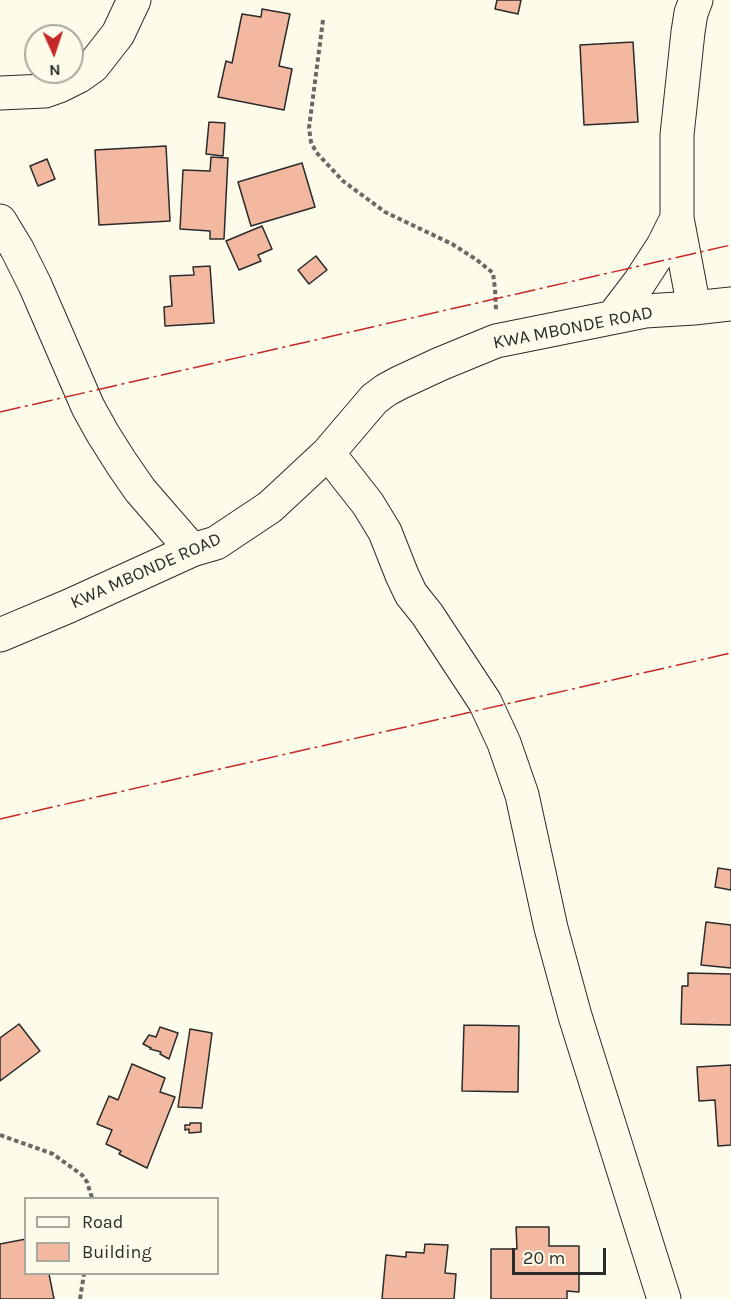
<!DOCTYPE html>
<html>
<head>
<meta charset="utf-8">
<style>
	body { margin:0 }
	#map { position:relative; width:731px; height:1299px; overflow:hidden; background:#fdfbea; font-family:Karla,sans-serif }
	canvas { display:block }
	.legend { position:absolute; left:24px; top:1197px; width:195px; height:78px; box-sizing:border-box; background:#fdfbea; border:2px solid #a9a89e; margin:0; padding:8px 10px; list-style:none; font-size:18px; color:#2b2b2b }
	.legend li { display:flex; align-items:center; gap:12px; height:30px }
	.legend b { width:30px; border:2px solid #a9a89e }
	.north { position:absolute; left:24px; top:24px; width:60px; height:60px; box-sizing:border-box; background:#fdfbea; border:2px solid #a9a89e; border-radius:50%; rotate:177deg; font-size:16px; font-weight:700; line-height:24px; text-align:center; color:#2b2b2b }
	.north::after { content:''; display:block; margin:auto; width:21px; height:27px; background:#c62828; clip-path:polygon(50% 0,100% 100%,50% 72%,0 100%) }
	.scale { position:absolute; left:512px; top:1248px; width:94px; height:27px; box-sizing:border-box; border:3px solid #2b2b2b; border-top:0; padding-left:8px; font-size:18px; line-height:21px; white-space:nowrap; color:#2b2b2b; -webkit-text-stroke:4px #fdfbea; paint-order:stroke }
</style>
</head>
<body>
<div id="map">
<canvas width="731" height="1299"></canvas>
<ul class="legend">
<li><b style="height:8px;background:#fdfbea"></b>Road</li>
<li><b style="height:16px;background:#f2b8a0"></b>Building</li>
</ul>
<div class="north">N</div>
<div class="scale">20 m</div>
</div>
<script>
const c = document.querySelector('canvas').getContext('2d');
c.lineJoin = 'round';
function fill(path, color) {
  c.fillStyle = color;
  c.fill(path, 'evenodd');
}
function poly(rows) {
  const path = new Path2D();
  for (const r of rows) {
    path.moveTo(r[0], r[1]);
    for (let i = 2; i < r.length; i += 2) path.lineTo(r[i], r[i + 1]);
  }
  return path;
}
function stroke(path, color, width, dash) {
  c.strokeStyle = color;
  c.lineWidth = width;
  c.lineCap = dash ? 'butt' : 'round';
  c.setLineDash(dash || []);
  c.stroke(path);
}
function drawText(font, color, halo, rows, align = 'center') {
  c.font = font + ' Karla,sans-serif';
  c.lineWidth = 4.5;
  c.setLineDash([]);
  c.textBaseline = 'middle';
  c.strokeStyle = halo;
  c.fillStyle = color;
  for (const [text, x, y, turn = 0] of rows) {
    c.save();
    c.translate(x, y);
    c.rotate((+turn || 0) * Math.PI / 180);
    c.textAlign = isNaN(turn) ? turn : align;
    if (halo) c.strokeText(text, 0, 0);
    c.fillText(text, 0, 0);
    c.restore();
  }
}
const building = poly([
	[497,0,521,0,518,14,495,9,497,0],
	[262,9,290,14,279,66,292,69,284,110,218,97,226,61,232,63,242,14,261,17,262,9],
	[633,42,638,122,584,125,580,45,633,42],
	[209,122,225,123,223,156,206,154,209,122],
	[166,146,170,221,99,225,95,150,166,146],
	[211,157,228,158,224,239,210,239,210,231,180,229,183,170,210,171,211,157],
	[47,159,55,179,38,186,30,166,47,159],
	[302,163,315,207,251,226,238,182,302,163],
	[262,226,272,249,258,255,261,261,239,270,226,241,262,226],
	[316,256,327,270,309,284,298,270,316,256],
	[210,266,214,323,165,326,164,307,172,306,170,276,194,275,193,267,210,266],
	[718,868,731,870,731,890,715,887,718,868],
	[706,922,731,925,731,968,701,965,706,922],
	[688,973,731,974,731,1025,681,1024,682,986,688,986,688,973],
	[19,1024,40,1051,0,1081,0,1038,19,1024],
	[464,1025,519,1026,518,1092,462,1091,464,1025],
	[160,1027,178,1033,169,1059,160,1054,161,1052,150,1049,151,1048,143,1044,149,1035,156,1037,160,1027],
	[190,1029,212,1033,202,1108,178,1107,190,1029],
	[132,1064,165,1078,160,1092,175,1097,147,1168,119,1154,121,1151,106,1144,112,1130,97,1124,109,1096,118,1100,132,1064],
	[731,1065,731,1145,718,1146,715,1100,699,1101,697,1067,731,1065],
	[190,1123,201,1123,201,1132,189,1133,189,1129,185,1130,185,1125,190,1125,190,1123],
	[516,1227,549,1227,549,1246,579,1246,579,1292,567,1291,567,1299,491,1299,491,1249,517,1249,516,1227],
	[26,1239,26,1274,49,1274,54,1299,0,1299,0,1244,26,1239],
	[425,1244,448,1245,445,1273,456,1274,454,1299,382,1299,386,1255,406,1257,406,1252,424,1253,425,1244]
]);
fill(building, '#f2b8a0');
stroke(building, '#2b2b2b', 1.5);
const minor = poly([
	[0,93,45,91,59,86,79,76,93,66,118,34,134,0],
	[0,221,17,249,35,285,88,407,103,434,122,464,140,490,192,550],
	[694,308,677,218,677,135,688,32,691,13,696,0],
	[613,317,639,283,663,246,677,218],
	[328,453,368,504,385,532,402,575,411,594,427,614,485,702,504,743,522,795,551,928,575,1016,664,1299],
	[0,635,69,606,192,550,216,543,270,507,328,453,374,399,386,390,399,383,440,364,496,341,645,311,694,308,731,304]
]);
stroke(minor, '#2b2b2b', 35);
stroke(poly([
	[323,20,309,128,311,142,316,152,343,181,385,212,452,244,477,260,493,273,495,289,496,310],
	[0,1135,53,1154,82,1175,87,1182,92,1198],
	[80,1299,84,1274]
]), '#6a6964', 4, [4.5, 3]);
stroke(minor, '#fdfbea', 33);
stroke(poly([
	[0,412,731,245],
	[0,819,731,653]
]), '#c62828', 1.5, [21, 4.5, 3, 4.5]);
drawText('18px', '#2b2b2b', '#fdfbea', [
	["KWA MBONDE ROAD",573,328,-11],
	["KWA MBONDE ROAD",146,571,-24]
]);
</script>
</body>
</html>
